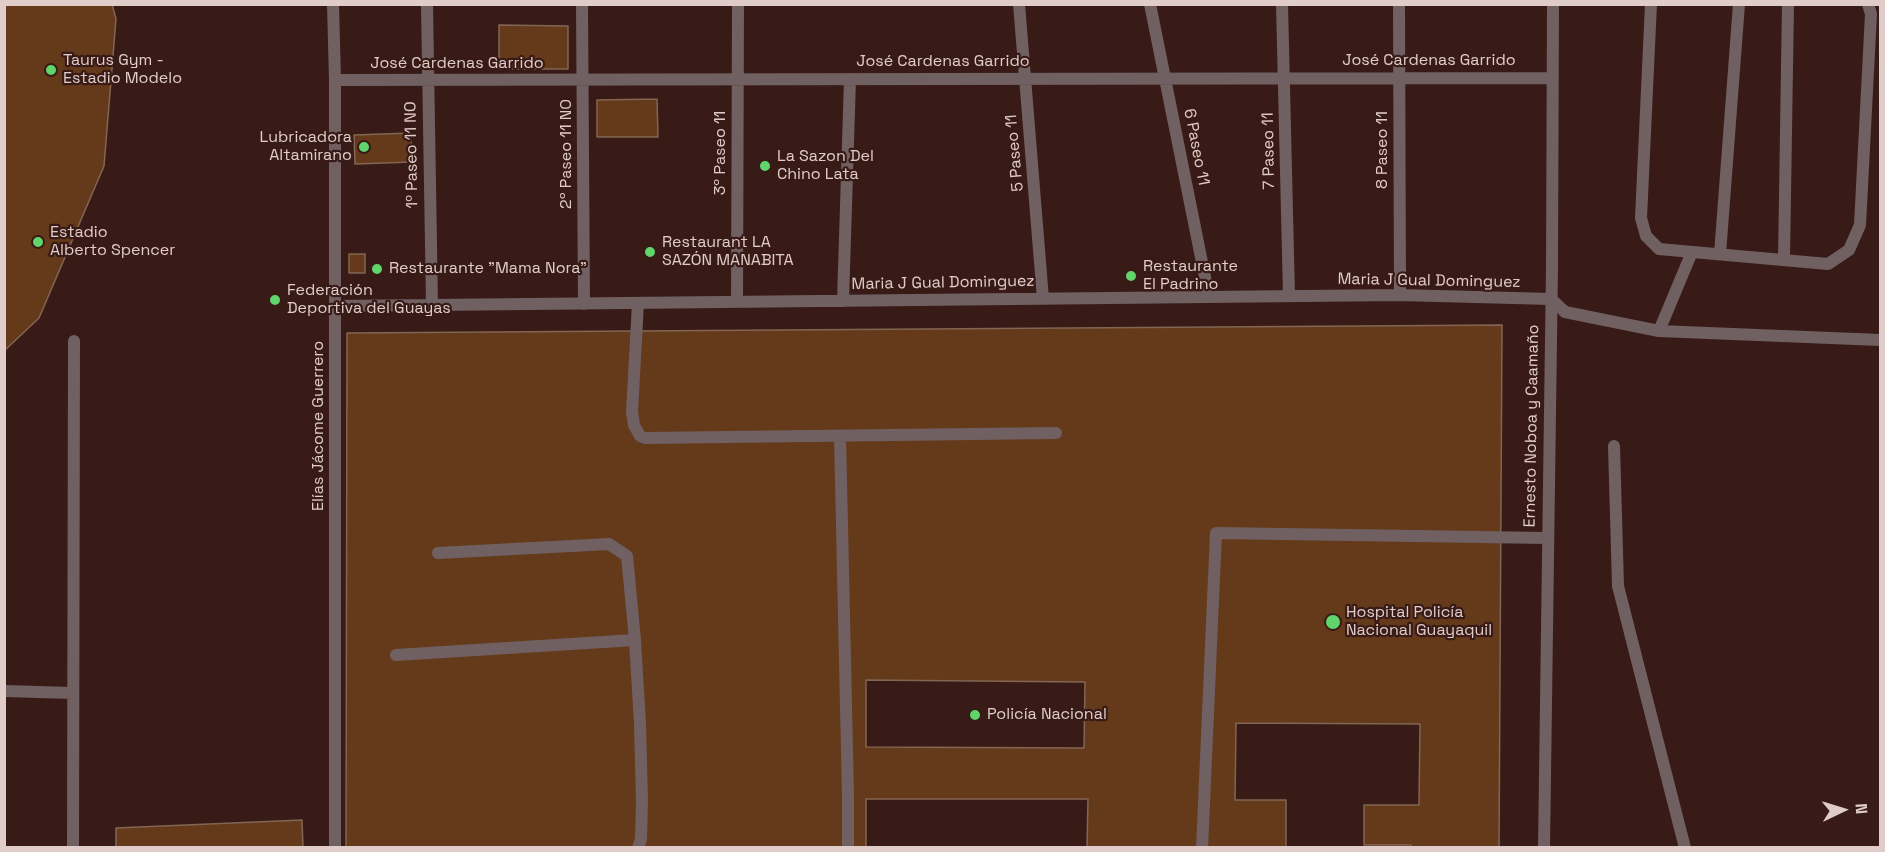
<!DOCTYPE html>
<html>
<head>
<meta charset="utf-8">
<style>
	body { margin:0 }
	#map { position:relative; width:1885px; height:852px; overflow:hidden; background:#381b16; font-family:"Space Grotesk",sans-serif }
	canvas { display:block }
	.frame { position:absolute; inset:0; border:6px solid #e0ccc8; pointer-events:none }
	.north { position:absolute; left:1813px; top:780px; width:60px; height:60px; -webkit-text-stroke:4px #381b16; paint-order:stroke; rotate:86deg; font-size:16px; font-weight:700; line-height:24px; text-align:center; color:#e0ccc8 }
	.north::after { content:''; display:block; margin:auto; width:21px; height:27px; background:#e0ccc8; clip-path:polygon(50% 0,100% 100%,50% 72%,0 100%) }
</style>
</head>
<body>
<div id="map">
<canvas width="1885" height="852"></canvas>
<div class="frame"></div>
<div class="north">N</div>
</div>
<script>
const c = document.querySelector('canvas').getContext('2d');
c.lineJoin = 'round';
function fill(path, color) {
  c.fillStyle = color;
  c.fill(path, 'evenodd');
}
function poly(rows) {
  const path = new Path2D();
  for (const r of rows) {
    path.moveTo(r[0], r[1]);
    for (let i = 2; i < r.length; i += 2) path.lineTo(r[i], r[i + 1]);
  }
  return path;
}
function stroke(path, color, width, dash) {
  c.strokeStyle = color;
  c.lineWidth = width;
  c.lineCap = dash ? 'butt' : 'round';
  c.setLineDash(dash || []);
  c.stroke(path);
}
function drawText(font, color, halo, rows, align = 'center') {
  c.font = font + ' "Space Grotesk",sans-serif';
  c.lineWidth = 4.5;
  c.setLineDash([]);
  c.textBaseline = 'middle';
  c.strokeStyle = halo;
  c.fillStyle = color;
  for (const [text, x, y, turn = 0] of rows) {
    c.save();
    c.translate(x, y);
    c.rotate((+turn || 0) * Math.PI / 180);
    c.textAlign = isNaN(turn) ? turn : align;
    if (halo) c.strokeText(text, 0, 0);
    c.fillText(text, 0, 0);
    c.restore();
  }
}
const building = poly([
	[4,4,112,4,116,19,104,166,39,318,4,351,4,4],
	[499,25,568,26,568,69,499,69,499,25],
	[657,99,658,137,597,137,597,100,657,99],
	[411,133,412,162,355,164,354,135,411,133],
	[349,254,365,254,365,273,349,273,349,254],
	[1502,325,1499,848,346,848,347,333,1502,325],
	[866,680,1085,682,1084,748,866,747,866,680],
	[1236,723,1420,724,1419,805,1364,805,1364,845,1411,845,1411,848,1286,848,1286,800,1235,800,1236,723],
	[866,799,1088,799,1087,848,866,848,866,799],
	[302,820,303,848,116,848,116,828,302,820]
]);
fill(building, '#643a1b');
stroke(building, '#826653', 1.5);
stroke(poly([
	[1651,4,1641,218,1646,236,1659,249,1828,264,1849,250,1860,225,1871,14,1868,4],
	[1720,254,1739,4],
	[1784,259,1788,4],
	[1551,299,1565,312,1659,331,1880,340],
	[638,303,632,412,634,425,640,436,645,438,1056,433],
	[1659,331,1692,252],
	[840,436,848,796,848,848],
	[1614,446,1618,586,1685,848],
	[438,553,609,544,627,556,635,640],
	[396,655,635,640,640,724,642,801,641,839,638,848],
	[4,691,73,693],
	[73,848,74,341],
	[1202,848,1216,533,1547,538]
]), '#706062', 12);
stroke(poly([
	[333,4,335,80,335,848],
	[427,4,432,305],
	[582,4,584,304],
	[1019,4,1043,299],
	[1150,4,1209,297],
	[1282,4,1289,296],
	[1399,4,1400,295],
	[335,80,1552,78],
	[843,301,850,79],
	[737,302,738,4],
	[335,306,1400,295,1551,299],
	[1544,848,1552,267,1553,4]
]), '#706062', 12);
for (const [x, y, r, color] of [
	[51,70,6,"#5fd56b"],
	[364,147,6,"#5fd56b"],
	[765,166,6,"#5fd56b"],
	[38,242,6,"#5fd56b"],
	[650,252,6,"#5fd56b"],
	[377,269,6,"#5fd56b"],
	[1131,276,6,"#5fd56b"],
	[275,300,6,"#5fd56b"],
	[1333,622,8,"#5fd56b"],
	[975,715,6,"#5fd56b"]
]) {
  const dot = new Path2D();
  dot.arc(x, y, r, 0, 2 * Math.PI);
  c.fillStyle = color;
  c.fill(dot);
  stroke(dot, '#381b16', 2);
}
drawText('16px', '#e0ccc8', '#381b16', [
	["Taurus Gym -",63,61],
	["Estadio Modelo",63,79],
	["Lubricadora",352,138,"right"],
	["Altamirano",352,156,"right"],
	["La Sazon Del",777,157],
	["Chino Lata",777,175],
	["Estadio",50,233],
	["Alberto Spencer",50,251],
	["Restaurant LA",662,243],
	["SAZÓN MANABITA",662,261],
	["Restaurante",1143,267],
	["El Padrino",1143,285],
	["Restaurante \"Mama Nora\"",389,269],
	["Federación",287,291],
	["Deportiva del Guayas",287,309],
	["Hospital Policía",1346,613],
	["Nacional Guayaquil",1346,631],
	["Policía Nacional",987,715]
], 'left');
drawText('16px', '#e0ccc8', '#381b16', [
	["José Cardenas Garrido",1429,61],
	["José Cardenas Garrido",943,62],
	["José Cardenas Garrido",457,64],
	["6 Paseo 11",1196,147,79],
	["8 Paseo 11",1383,150,-90],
	["7 Paseo 11",1269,151,-91],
	["3º Paseo 11",721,153,-90],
	["5 Paseo 11",1015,153,-95],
	["2º Paseo 11 NO",567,154,-90],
	["1º Paseo 11 NO",412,155,-91],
	["Maria J Gual Dominguez",1429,281,1],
	["Maria J Gual Dominguez",943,283,-1],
	["Elías Jácome Guerrero",319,426,-90],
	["Ernesto Noboa y Caamaño",1532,426,-89]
]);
</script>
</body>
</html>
